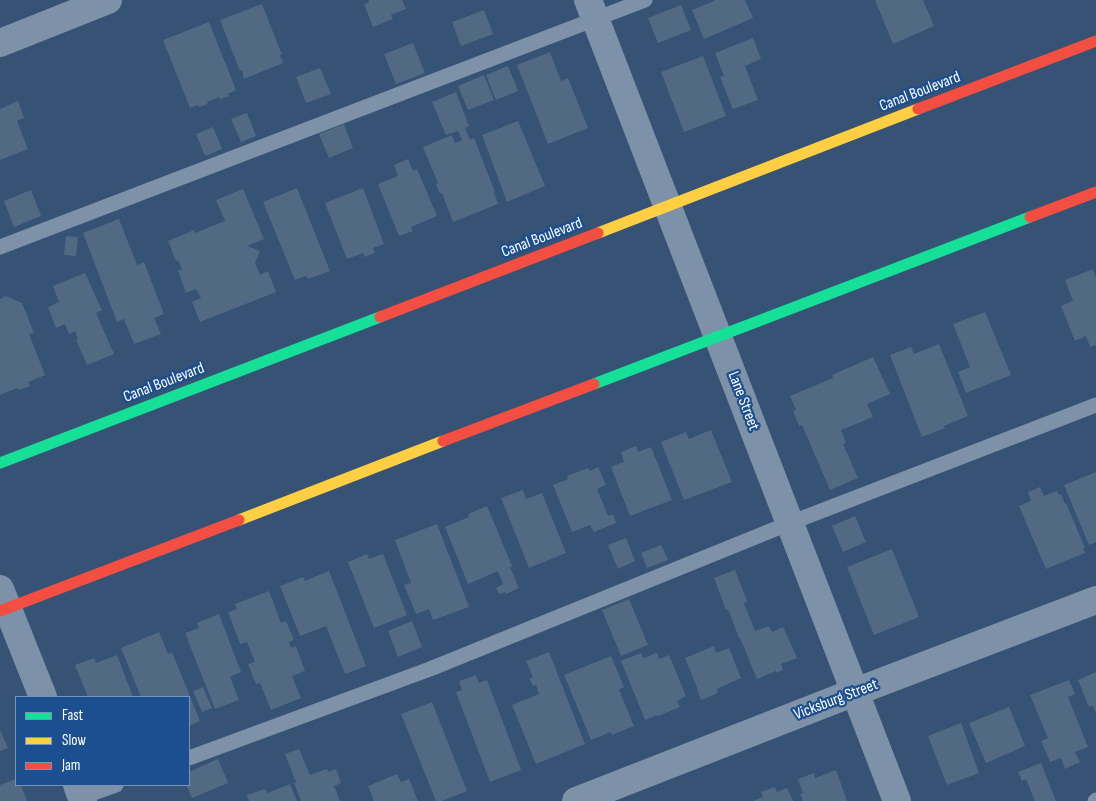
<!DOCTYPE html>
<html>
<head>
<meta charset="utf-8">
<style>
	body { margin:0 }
	#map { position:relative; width:1096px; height:801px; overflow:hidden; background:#365274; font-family:"Sofia Sans Condensed",sans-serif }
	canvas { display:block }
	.legend { position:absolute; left:15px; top:696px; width:175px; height:90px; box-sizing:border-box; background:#1b4f8f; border:1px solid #7695bc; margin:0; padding:6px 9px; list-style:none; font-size:15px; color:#fff }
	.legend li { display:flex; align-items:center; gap:10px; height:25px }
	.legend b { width:25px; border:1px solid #7695bc }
</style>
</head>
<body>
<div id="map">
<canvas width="1096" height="801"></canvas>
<ul class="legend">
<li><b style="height:6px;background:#16e098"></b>Fast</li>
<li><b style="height:6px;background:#ffcf43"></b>Slow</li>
<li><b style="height:6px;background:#f24e42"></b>Jam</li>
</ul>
</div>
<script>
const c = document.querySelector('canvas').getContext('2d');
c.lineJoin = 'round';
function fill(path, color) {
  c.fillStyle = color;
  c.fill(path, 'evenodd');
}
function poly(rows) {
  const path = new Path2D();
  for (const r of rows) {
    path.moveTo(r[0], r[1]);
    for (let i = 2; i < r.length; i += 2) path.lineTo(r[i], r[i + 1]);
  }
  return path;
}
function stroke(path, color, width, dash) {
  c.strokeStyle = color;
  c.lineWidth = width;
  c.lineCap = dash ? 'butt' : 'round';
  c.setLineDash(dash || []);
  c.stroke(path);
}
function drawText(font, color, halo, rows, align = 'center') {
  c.font = font + ' "Sofia Sans Condensed",sans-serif';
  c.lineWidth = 4.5;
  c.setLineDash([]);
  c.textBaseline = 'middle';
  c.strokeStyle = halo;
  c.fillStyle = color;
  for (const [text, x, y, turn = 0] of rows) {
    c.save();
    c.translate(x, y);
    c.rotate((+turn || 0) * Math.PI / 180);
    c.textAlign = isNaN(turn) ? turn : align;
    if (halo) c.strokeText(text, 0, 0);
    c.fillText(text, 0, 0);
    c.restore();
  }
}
fill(poly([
	[369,0,402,0,406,9,391,15,393,19,373,27,364,4,369,2],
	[716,0,745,0,753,18,704,39,692,10],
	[875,0,923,0,934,26,893,44],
	[262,4,282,55,280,55,283,63,244,79,242,70,240,71,220,20],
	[681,5,691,30,658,43,648,18],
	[484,10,493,34,461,46,452,22],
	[209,22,236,90,228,94,229,96,220,99,219,97,207,102,208,104,199,107,198,105,190,108,163,40],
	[753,38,761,59,745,66,758,100,733,109,720,77,724,76,715,53],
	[413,43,425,73,396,84,384,54],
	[550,52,561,81,568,78,588,128,548,144,517,65],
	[703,56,726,116,684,132,661,72],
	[508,66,518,91,496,100,486,75],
	[320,68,331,94,306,103,296,77],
	[484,75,494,100,468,110,458,86],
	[456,92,469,126,465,128,470,140,474,138,495,192,494,193,498,204,453,222,442,193,440,194,436,184,438,183,423,147,452,135,455,143,462,140,458,131,446,135,432,102],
	[18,101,24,118,17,121,28,149,0,160,0,109],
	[247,113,256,136,241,142,231,119],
	[518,121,545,186,507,202,482,135],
	[344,124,353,148,329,158,319,134],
	[213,127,222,149,205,156,196,134],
	[408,159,413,171,417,169,437,216,411,227,413,231,399,236,378,184,398,176,394,165],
	[297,188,330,271,308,279,306,276,295,280,263,202],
	[363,188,384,244,373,248,375,253,365,257,363,253,347,259,325,203],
	[243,189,264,239,247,246,260,251,255,263,260,275,268,271,276,292,200,322,192,302,201,298,196,289,186,293,178,271,182,269,178,260,176,261,168,241,194,230,195,233,225,221,216,200],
	[31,190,41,216,14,227,4,201],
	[119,219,137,265,144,262,164,314,154,318,161,334,134,344,124,319,117,322,83,233],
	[66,236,78,237,76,256,64,255],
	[1093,269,1096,278,1096,345,1090,347,1086,336,1075,341,1061,306,1073,301,1065,280],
	[85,273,102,310,96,313,114,354,87,365,76,340,78,339,75,331,69,334,65,324,56,328,48,307,59,302,53,286],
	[6,296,22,303,34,333,29,334,45,375,28,382,30,386,18,390,17,388,0,395,0,299],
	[985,312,1011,375,966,393,958,372,970,367,953,324],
	[939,344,968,416,944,426,945,428,922,437,890,355,911,347,914,354],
	[873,357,890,394,867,404,873,417,841,430,846,443,843,444,858,478,830,490,802,425,799,426,793,411,796,410,790,396,833,378,832,375],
	[711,430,732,482,684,500,661,442,686,432,689,439],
	[636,446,638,452,651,447,672,500,630,516,611,467,624,462,621,452],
	[598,467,606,485,597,489,608,516,613,514,616,523,594,532,590,525,572,532,553,485,568,479,567,476,588,468,590,471],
	[1096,472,1096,542,1089,545,1064,485],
	[1040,487,1044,496,1057,491,1059,495,1061,494,1065,504,1066,503,1085,548,1083,549,1085,553,1046,569,1019,506,1031,501,1028,492],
	[523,490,526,499,542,493,566,553,529,568,501,498],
	[487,506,512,566,510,567,519,588,506,594,505,592,499,594,496,588,503,584,498,571,468,584,445,527,469,517,468,514],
	[855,516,866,542,843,552,832,526],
	[437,524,469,607,433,620,429,609,416,614,404,585,411,583,395,540],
	[626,538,635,561,618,569,608,545],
	[661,545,668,560,647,568,641,553],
	[892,549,919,617,874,635,847,567],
	[367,554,369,559,383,554,407,615,374,628,348,562],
	[735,570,747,601,744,603,755,631,769,626,772,632,783,627,797,658,781,664,783,670,776,673,776,671,757,679,740,638,739,638,728,609,726,610,714,578],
	[329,571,366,666,345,674,326,626,300,636,280,586,303,577,305,581],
	[269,591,281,623,286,621,294,640,289,642,291,648,296,646,305,671,292,676,301,698,271,710,260,683,256,684,248,664,255,662,247,642,240,644,228,612,237,609,235,604],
	[629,599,648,645,621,656,602,610],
	[219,614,241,672,230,677,239,700,215,709,185,633,199,628,197,623],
	[412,621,422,647,398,657,388,631],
	[159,632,168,654,172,652,200,721,189,726,189,697,141,697,121,648],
	[714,646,716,653,729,648,741,678,717,689,718,693,701,700,697,690,698,690,685,658],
	[549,652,585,744,536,764,512,705,539,694,536,685,533,686,529,679,533,677,526,661],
	[641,653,643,658,657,653,659,659,669,655,686,696,677,701,680,707,658,716,657,715,645,720,621,661],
	[117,655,133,697,88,697,75,665,94,658,96,663],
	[611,656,624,687,619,690,634,726,612,735,611,732,591,740,564,675],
	[1096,672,1096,713,1093,706,1089,707,1078,680],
	[476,675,479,683,487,680,521,770,490,782,456,692,462,690,459,681],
	[1069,680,1075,694,1068,697,1088,747,1075,752,1080,762,1065,769,1061,758,1050,762,1041,741,1048,738,1030,695],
	[203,687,212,708,202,712,193,691],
	[432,702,467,791,442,801,436,801,401,714],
	[1009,707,1025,746,986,763,969,723],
	[961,723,979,773,947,785,928,736],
	[0,730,8,748,0,751],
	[299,749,310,775,327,769,328,772,336,769,341,783,334,786,340,801,301,801,294,783,296,782,285,754],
	[218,759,228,783,192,798,186,785,189,785,189,772],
	[1041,763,1056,801,1035,801,1026,779,1022,781,1018,772],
	[836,770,847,801,803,801,800,794,803,793,798,779,814,773,815,778],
	[397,774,401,782,409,779,418,801,374,801,368,786],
	[16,779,16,785,21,785,27,801,0,801,0,785],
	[290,784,297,801,249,801,247,795,265,789,267,793],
	[775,787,777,792,787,788,793,801,753,801,763,797,761,792]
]), '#526984');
stroke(poly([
	[0,247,645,0],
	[189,758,430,669,790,523,1096,405],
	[77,799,116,785],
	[1095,801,1096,800]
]), '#7d92a8', 15);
stroke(poly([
	[588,0,897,801],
	[0,43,108,0],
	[0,589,43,697],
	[77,785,83,801],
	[576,801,855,692,1096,600]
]), '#7d92a8', 28);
stroke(poly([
	[594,384,1030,217],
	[0,463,380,317]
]), '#16e098', 11);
stroke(poly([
	[598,233,918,109],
	[239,520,443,441]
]), '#ffcf43', 11);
stroke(poly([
	[918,109,1096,41],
	[1030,217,1096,192],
	[380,317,598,233],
	[443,441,594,384],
	[0,611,239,520]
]), '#f24e42', 11);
drawText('16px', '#fff', '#1b4f8f', [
	["Canal Boulevard",920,92,-21],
	["Canal Boulevard",542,238,-21],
	["Canal Boulevard",164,383,-21],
	["Lane Street",743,401,69],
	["Vicksburg Street",836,700,-21]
]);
</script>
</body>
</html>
